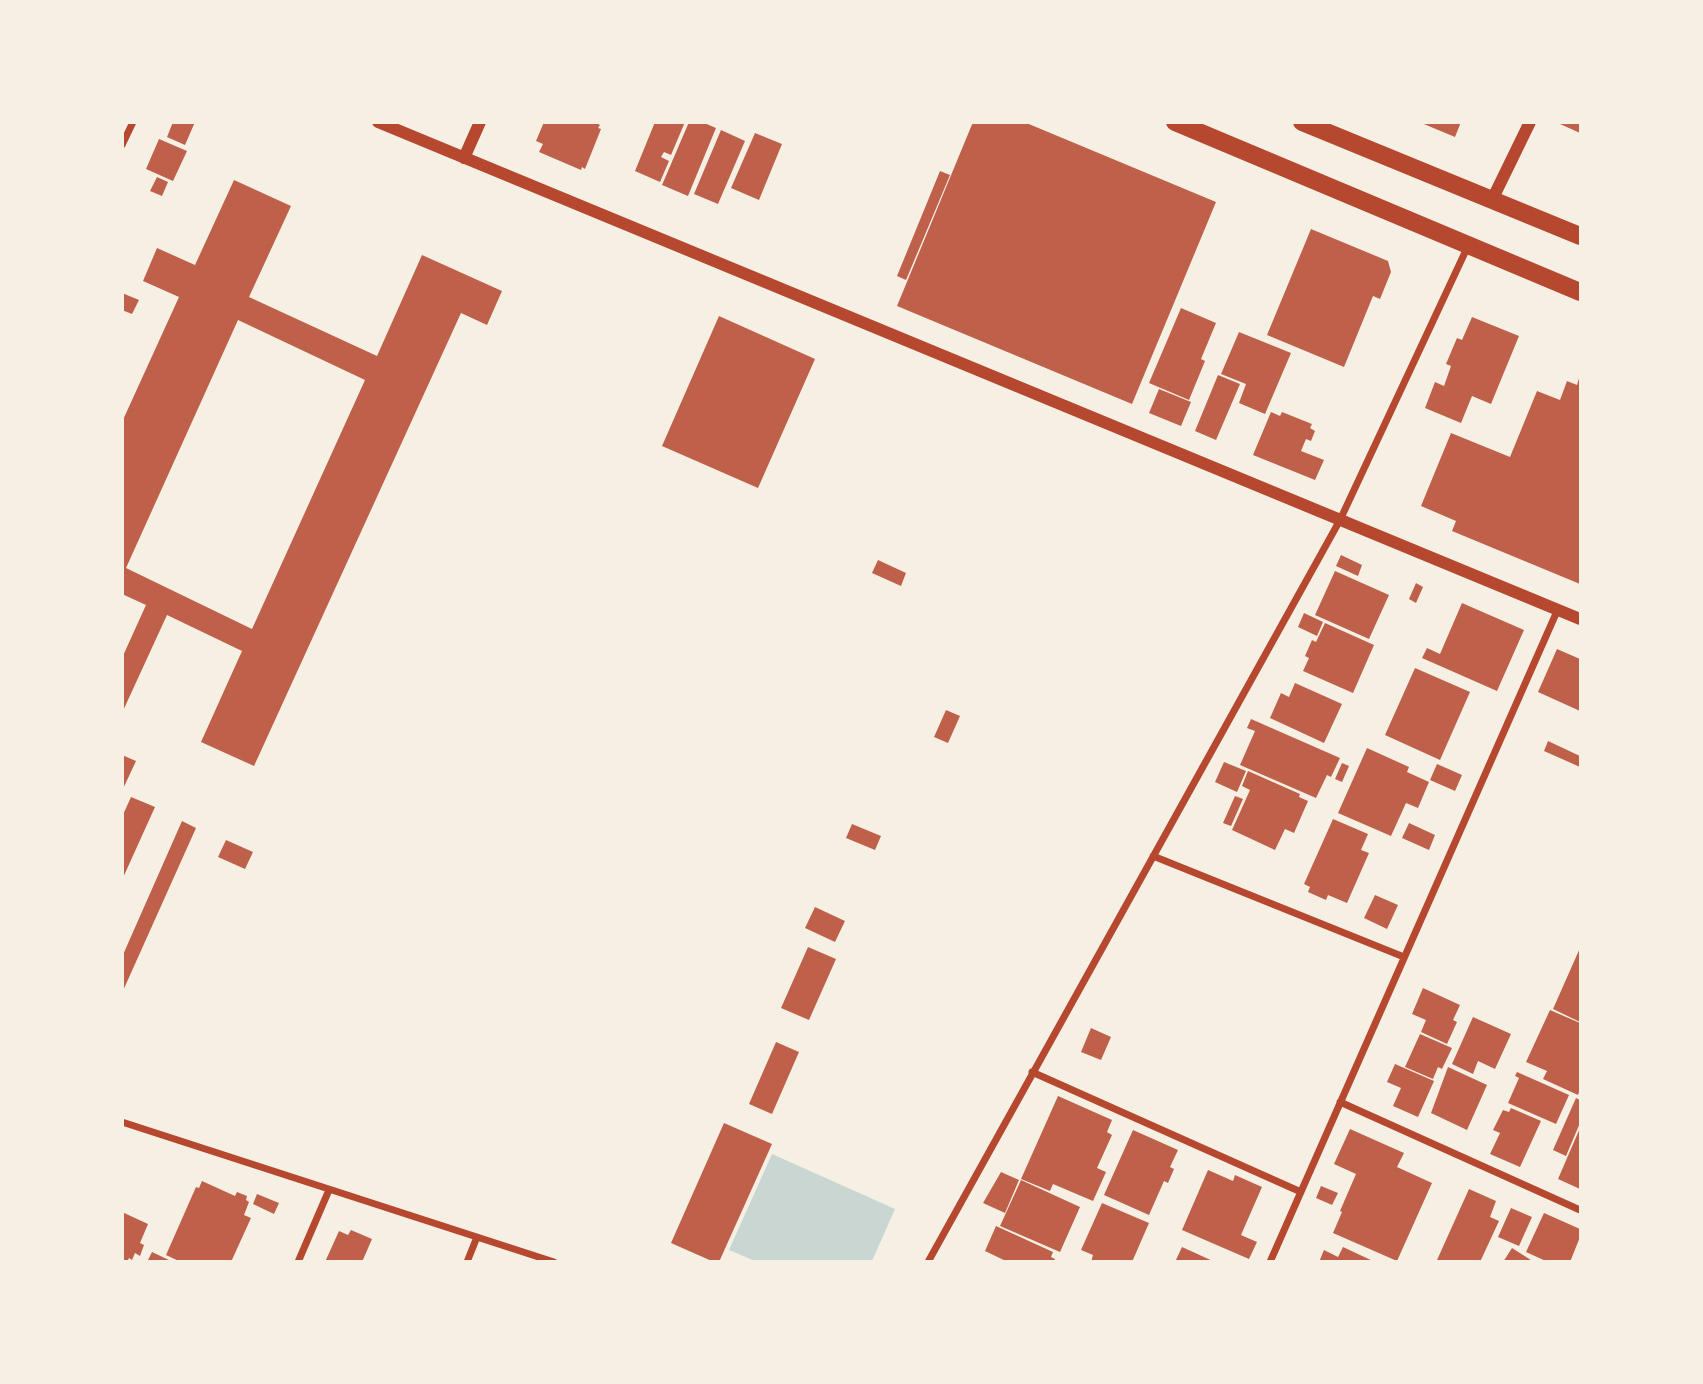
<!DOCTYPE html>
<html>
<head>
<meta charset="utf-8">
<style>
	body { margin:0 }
	#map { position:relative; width:1703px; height:1384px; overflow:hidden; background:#f6efe4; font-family:Overpass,sans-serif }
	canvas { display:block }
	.frame { position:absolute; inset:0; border:124px solid #f6efe4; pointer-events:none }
</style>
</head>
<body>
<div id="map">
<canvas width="1703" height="1384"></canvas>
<div class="frame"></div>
</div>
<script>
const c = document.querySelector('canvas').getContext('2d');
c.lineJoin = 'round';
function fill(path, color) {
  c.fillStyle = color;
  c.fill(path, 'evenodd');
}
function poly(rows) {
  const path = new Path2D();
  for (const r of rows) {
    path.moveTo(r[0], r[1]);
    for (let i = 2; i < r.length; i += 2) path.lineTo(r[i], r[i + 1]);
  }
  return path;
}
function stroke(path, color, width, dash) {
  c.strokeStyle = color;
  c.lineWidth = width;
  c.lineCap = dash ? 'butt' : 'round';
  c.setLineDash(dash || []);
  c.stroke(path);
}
fill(poly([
	[772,1154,895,1209,872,1261,755,1261,729,1250]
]), '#c9d6d2');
fill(poly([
	[173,122,195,122,185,145,167,137],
	[544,122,594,122,600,125,598,128,601,129,585,169,582,167,581,170,539,152,543,144,536,141],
	[655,122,685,122,671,155,664,152,661,157,669,161,660,182,635,171],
	[689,122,702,122,716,128,688,196,662,185],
	[973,122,1024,122,1216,202,1132,404,897,306],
	[1419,122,1461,122,1455,137],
	[1561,122,1580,122,1580,133,1560,124],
	[721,130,745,141,718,204,694,194],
	[755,133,782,144,759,200,731,188],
	[159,139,187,151,173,181,146,169],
	[940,171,950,175,906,280,897,276],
	[157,177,168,182,162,196,150,191],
	[234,180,291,206,249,297,377,356,422,255,502,291,487,325,461,313,254,766,201,742,242,651,167,615,122,713,122,658,146,605,122,594,122,422,179,297,143,281,157,248,195,265],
	[238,320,365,380,252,629,126,568],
	[1311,229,1388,261,1391,272,1380,299,1373,296,1344,367,1267,335],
	[122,293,139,300,132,314,122,310],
	[1181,308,1216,323,1201,359,1205,361,1189,400,1149,383],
	[719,316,815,359,758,488,662,446],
	[1472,317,1519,336,1491,404,1472,396,1461,423,1425,408,1435,382,1444,386,1451,366,1446,364,1457,338,1462,340],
	[1239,332,1291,353,1265,414,1239,403,1246,384,1221,374],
	[1218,375,1240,384,1216,440,1195,431],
	[1580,375,1580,584,1452,531,1456,521,1421,506,1451,433,1510,457,1537,391,1560,400,1567,381,1577,385],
	[1159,389,1191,402,1181,426,1149,413],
	[1271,412,1280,416,1282,412,1312,424,1310,428,1315,431,1311,441,1306,439,1301,451,1324,460,1315,480,1253,455],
	[1341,555,1362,565,1358,576,1336,566],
	[878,560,906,573,901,586,872,573],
	[1335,571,1389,595,1369,639,1315,615],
	[1416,583,1423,587,1416,603,1409,599],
	[1462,603,1524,630,1497,691,1422,658,1427,648,1440,654],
	[1304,613,1323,622,1317,636,1298,627],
	[1325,623,1374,645,1353,693,1303,671,1309,658,1305,656,1312,640,1316,642],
	[1557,649,1580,659,1580,711,1538,692],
	[1415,668,1470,692,1440,760,1385,735],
	[1295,683,1342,704,1324,743,1270,718,1281,693,1289,697],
	[946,710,960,716,948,743,934,737],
	[1251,719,1340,758,1331,777,1327,775,1316,798,1240,765,1255,731,1247,728],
	[1548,741,1580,756,1580,767,1544,751],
	[1367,748,1409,767,1407,772,1429,782,1418,808,1406,803,1391,836,1338,813],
	[122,755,136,761,122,791],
	[1224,762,1246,771,1237,792,1215,782],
	[1342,763,1349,766,1342,782,1335,779],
	[1437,764,1462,775,1455,791,1430,780],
	[1248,771,1300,794,1299,797,1308,801,1294,833,1285,829,1275,850,1232,830,1250,790,1242,786],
	[1235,796,1243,799,1231,826,1223,823],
	[131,797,155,807,122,880,122,817],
	[1333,819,1368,834,1361,850,1369,853,1347,903,1328,895,1326,900,1308,892,1310,887,1304,884],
	[182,821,196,828,122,993,122,957],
	[1409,823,1435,835,1429,850,1402,838],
	[852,824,881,836,875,850,846,838],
	[226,840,253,852,245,869,218,857],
	[1375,895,1398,905,1387,929,1364,918],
	[815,907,845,921,835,942,805,928],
	[808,947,836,959,809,1020,781,1008],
	[1580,948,1580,1022,1553,1009],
	[1423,988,1460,1005,1453,1020,1457,1022,1447,1044,1421,1032,1426,1020,1412,1014],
	[1550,1010,1580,1023,1580,1089,1578,1095,1543,1079,1547,1071,1526,1062],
	[1473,1017,1511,1034,1495,1069,1478,1061,1473,1074,1452,1064],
	[1091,1028,1111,1037,1101,1060,1081,1052],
	[1420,1034,1452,1048,1442,1069,1438,1067,1433,1079,1405,1067],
	[776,1042,799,1052,772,1114,749,1104],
	[1395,1064,1434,1081,1418,1117,1393,1106,1401,1088,1387,1082],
	[1448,1067,1487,1085,1467,1130,1431,1113],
	[1517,1072,1569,1095,1556,1124,1508,1103,1519,1078,1515,1076],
	[1058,1096,1112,1120,1107,1132,1112,1135,1097,1168,1106,1172,1093,1201,1053,1184,1050,1191,1021,1179],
	[1576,1098,1580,1100,1580,1123,1566,1156,1553,1150],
	[1511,1108,1541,1121,1520,1167,1490,1154,1500,1133,1493,1130,1503,1110,1509,1112],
	[724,1123,772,1144,719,1262,714,1262,671,1243],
	[1580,1128,1580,1189,1558,1179],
	[1350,1129,1404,1153,1397,1167,1432,1183,1397,1261,1333,1233,1342,1212,1340,1211,1356,1174,1334,1164],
	[1133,1130,1178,1150,1170,1167,1174,1169,1168,1183,1164,1181,1149,1215,1104,1195],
	[1208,1170,1233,1181,1235,1175,1262,1187,1241,1235,1257,1242,1249,1259,1182,1230],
	[1001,1172,1019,1180,1005,1213,983,1203],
	[1021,1180,1080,1207,1060,1252,1000,1226],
	[202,1181,235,1196,237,1192,247,1196,246,1200,249,1202,244,1215,251,1218,231,1262,181,1262,166,1255,196,1187,199,1188],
	[1321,1186,1338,1193,1332,1205,1316,1198],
	[1469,1189,1496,1201,1490,1217,1499,1221,1480,1262,1440,1262,1437,1260],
	[257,1194,279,1203,274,1214,253,1204],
	[1102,1203,1149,1223,1132,1262,1091,1262,1093,1255,1081,1250],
	[1511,1208,1532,1217,1519,1246,1498,1237],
	[122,1212,148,1224,140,1243,144,1245,140,1256,135,1253,132,1260,129,1258,127,1262,122,1262],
	[1544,1213,1580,1229,1580,1237,1570,1262,1548,1262,1526,1252],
	[996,1226,1053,1252,1051,1257,1055,1259,1054,1262,1008,1262,985,1251],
	[351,1230,372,1239,362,1262,325,1262,339,1231,348,1235],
	[1182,1247,1215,1262,1175,1262],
	[1343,1247,1375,1262,1319,1262,1324,1250,1338,1257],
	[1512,1248,1534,1262,1503,1262],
	[152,1252,173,1262,147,1262]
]), '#bf614a');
stroke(poly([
	[122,145,133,122],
	[1153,856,1404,957],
	[1032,1072,1301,1192],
	[1340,1102,1580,1210],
	[122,1122,554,1262],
	[298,1262,329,1190],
	[467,1262,477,1237],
	[928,1262,1340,520,1468,246],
	[1270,1262,1558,609]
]), '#b5482f', 7);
stroke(poly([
	[378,122,1580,619],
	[464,158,480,122],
	[1492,200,1530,122]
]), '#b5482f', 12);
stroke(poly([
	[1175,122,1580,292],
	[1302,122,1580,236]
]), '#b5482f', 18);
</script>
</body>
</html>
